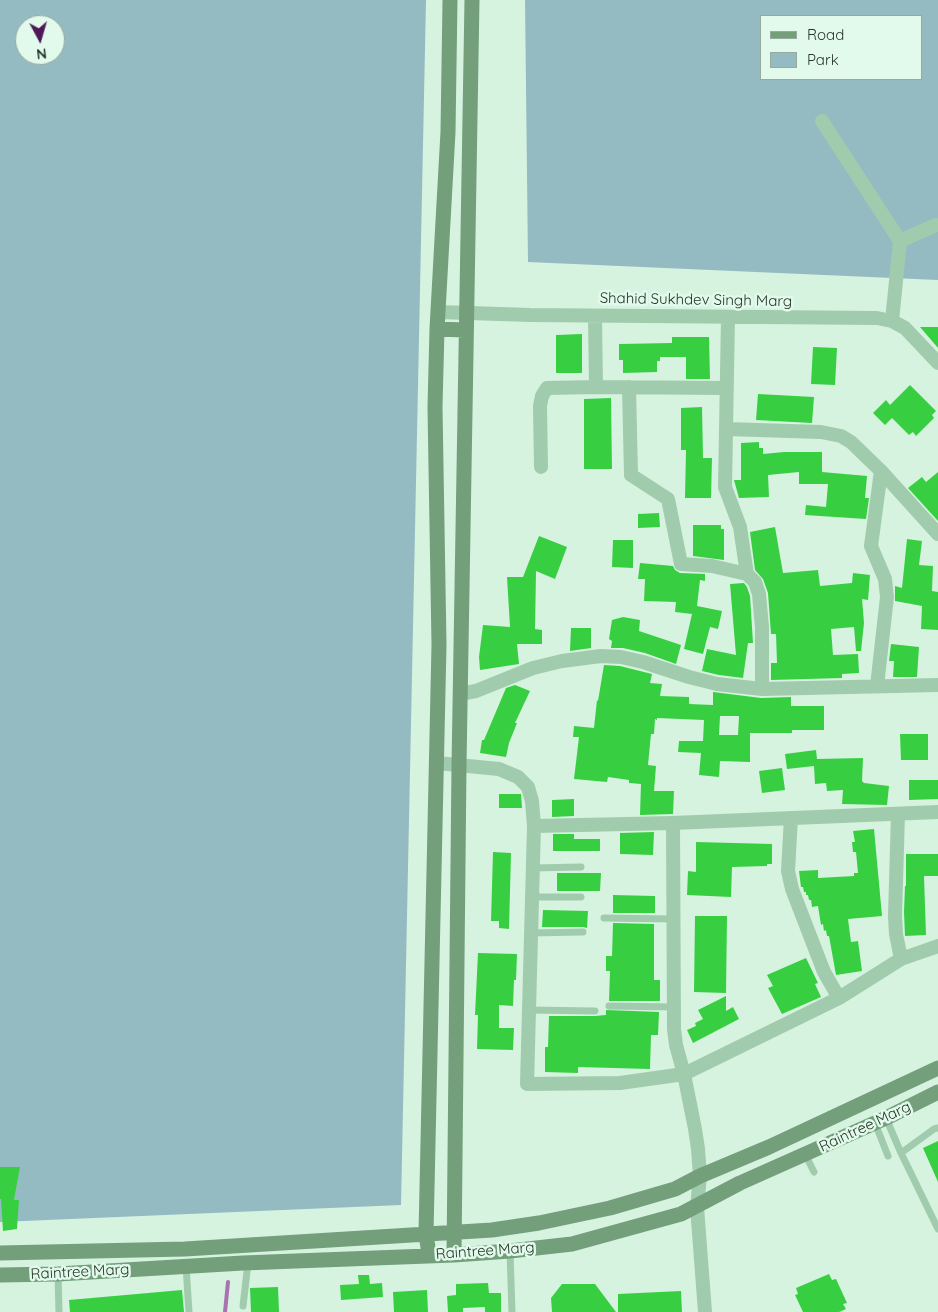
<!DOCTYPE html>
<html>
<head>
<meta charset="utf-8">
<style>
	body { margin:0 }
	#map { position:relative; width:938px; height:1312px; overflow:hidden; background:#d6f3e0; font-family:Quicksand,sans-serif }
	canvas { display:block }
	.legend { position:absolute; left:760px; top:15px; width:162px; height:65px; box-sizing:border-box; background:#e2faeb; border:1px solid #96ab9d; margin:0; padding:6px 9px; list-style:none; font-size:15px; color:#253527 }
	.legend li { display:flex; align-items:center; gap:10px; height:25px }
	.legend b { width:25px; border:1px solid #96ab9d }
	.north { position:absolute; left:15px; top:15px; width:50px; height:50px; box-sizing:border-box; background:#e2faeb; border:1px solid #96ab9d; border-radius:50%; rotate:174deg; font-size:14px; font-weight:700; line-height:20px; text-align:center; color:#253527 }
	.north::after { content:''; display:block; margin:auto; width:18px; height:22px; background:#511859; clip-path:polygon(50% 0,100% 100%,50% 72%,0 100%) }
</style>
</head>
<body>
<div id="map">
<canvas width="938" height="1312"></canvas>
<ul class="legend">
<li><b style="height:6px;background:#739f7b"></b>Road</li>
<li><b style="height:14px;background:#95bbc2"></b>Park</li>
</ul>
<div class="north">N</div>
</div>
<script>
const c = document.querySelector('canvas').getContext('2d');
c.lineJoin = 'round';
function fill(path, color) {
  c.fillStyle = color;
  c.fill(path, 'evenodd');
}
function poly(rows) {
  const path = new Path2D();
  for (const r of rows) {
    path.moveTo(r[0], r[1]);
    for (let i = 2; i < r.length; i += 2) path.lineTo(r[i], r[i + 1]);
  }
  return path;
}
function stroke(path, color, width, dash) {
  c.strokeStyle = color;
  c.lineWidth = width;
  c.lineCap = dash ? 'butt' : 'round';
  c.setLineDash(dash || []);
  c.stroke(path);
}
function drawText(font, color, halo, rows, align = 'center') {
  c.font = font + ' Quicksand,sans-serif';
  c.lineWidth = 5;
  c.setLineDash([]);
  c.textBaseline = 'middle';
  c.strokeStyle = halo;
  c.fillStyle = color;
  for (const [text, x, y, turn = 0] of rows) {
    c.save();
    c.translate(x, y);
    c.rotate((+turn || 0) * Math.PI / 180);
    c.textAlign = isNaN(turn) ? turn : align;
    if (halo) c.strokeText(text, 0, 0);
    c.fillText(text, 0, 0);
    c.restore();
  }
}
fill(poly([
	[0,0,426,0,401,1205,0,1222],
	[25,25,55,25,55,55,25,55],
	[525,0,938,0,938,280,528,262],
	[762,16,922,16,922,79,762,79]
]), '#95bbc2');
stroke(poly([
	[225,1312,228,1282]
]), '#a973b1', 4);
fill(poly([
	[920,327,938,327,938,348],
	[582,334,582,373,556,373,556,335],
	[672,337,709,337,710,379,686,379,686,357,660,357,660,361,657,361,657,372,623,373,623,360,619,360,619,344,672,343],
	[813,347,837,348,835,385,811,384],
	[910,385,936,411,932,415,934,418,916,436,913,432,909,435,892,418,885,425,873,413,886,400,890,405],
	[758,394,814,397,812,423,756,420],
	[611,398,612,469,584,469,584,399],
	[702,407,703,458,712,458,711,498,685,498,686,450,681,450,681,408],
	[759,442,759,448,763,448,763,454,784,452,822,452,822,472,867,476,865,498,869,498,866,519,805,515,806,505,826,507,828,484,799,484,799,472,768,475,769,497,739,498,734,480,741,480,741,443],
	[938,472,938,521,908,488,922,477,926,482],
	[659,513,660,527,638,528,638,514],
	[693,525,721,525,721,529,724,529,724,560,693,556],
	[775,527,783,573,818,570,820,586,852,583,853,573,870,575,868,600,862,599,864,623,861,651,856,651,854,627,831,629,833,655,858,654,859,673,842,674,842,678,771,680,771,663,777,663,776,634,771,634,768,593,763,579,755,570,750,532],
	[539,536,567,547,555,579,536,571,535,629,542,630,542,644,517,644,519,664,480,670,479,657,483,625,510,627,507,577,523,577],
	[907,539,922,541,919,565,933,566,932,591,938,592,938,630,921,629,922,606,895,601,895,586,902,588],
	[613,540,633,540,633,568,612,567],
	[640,563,673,566,675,570,680,573,705,574,705,581,700,580,697,606,722,611,718,629,710,627,703,654,684,649,692,614,675,612,676,602,644,601,645,579,638,579],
	[744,583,747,587,750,596,753,643,748,643,743,678,719,675,702,671,707,649,736,655,730,584],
	[623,617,640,620,639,631,681,645,676,664,645,653,623,648,611,648,612,641,609,639,612,620],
	[571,628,591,628,591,648,570,651],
	[891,644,919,647,917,677,893,677,894,661,889,661],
	[604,665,620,666,652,674,650,683,662,684,660,696,689,697,689,704,713,705,713,692,761,698,791,697,791,706,824,706,824,730,792,730,792,733,750,733,750,762,720,761,719,777,699,775,701,753,678,752,679,741,703,741,704,720,657,718,657,720,655,719,654,734,651,734,648,765,656,766,654,791,674,791,673,814,640,815,641,784,629,783,629,780,608,777,607,782,574,779,579,737,573,737,574,726,594,728,597,700,598,701],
	[720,716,739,716,738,735,719,735],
	[515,685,530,691,515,723,517,723,509,743,506,757,480,753,482,740,484,740,506,688],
	[900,734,928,734,928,760,901,760],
	[816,750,817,759,863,758,862,781,864,783,889,786,887,805,842,804,843,790,827,791,826,783,815,784,814,766,787,769,785,754],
	[782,768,785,790,762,793,759,771],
	[909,780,938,780,938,799,909,800],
	[499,794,521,794,522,808,499,808],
	[574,799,574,816,552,817,552,800],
	[874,829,882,916,848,919,851,942,858,941,862,971,836,975,829,936,827,936,826,930,824,931,823,924,821,925,818,906,812,907,811,900,809,900,808,895,806,895,806,892,804,892,803,887,801,887,799,871,818,870,818,878,854,876,854,873,858,873,856,852,853,852,852,842,855,842,853,831],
	[654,832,653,855,620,854,620,833],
	[553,834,574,834,574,839,600,839,600,851,553,851],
	[696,842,772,844,772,864,767,864,767,866,732,867,731,897,687,895,688,871,696,872],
	[493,852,511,853,509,929,499,928,499,921,491,921],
	[906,854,938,854,938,876,924,876,926,935,905,936,904,912,905,886,906,886],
	[557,873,601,873,600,891,557,891],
	[613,895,655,896,655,913,613,913],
	[543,910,588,911,587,928,583,927,542,927],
	[695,916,727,916,726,993,694,992],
	[613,923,654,924,654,980,660,980,660,1001,609,1001,610,971,606,971,606,956,612,956],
	[478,953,517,954,516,980,514,980,513,1006,499,1005,499,1028,514,1028,513,1050,477,1049,478,1015,475,1015],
	[806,958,818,983,815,984,821,997,782,1014,768,988,773,986,767,975],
	[726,996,726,1011,733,1007,739,1019,693,1043,687,1030,696,1026,695,1023,703,1019,698,1010],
	[606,1010,659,1012,658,1035,651,1035,650,1069,578,1067,578,1073,545,1072,545,1047,548,1047,549,1016,595,1016,606,1015],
	[938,1141,938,1182,923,1148],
	[0,1167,20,1167,14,1200,19,1200,17,1229,3,1231,1,1199,0,1199],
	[829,1274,832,1280,836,1279,847,1303,843,1304,846,1309,839,1312,803,1312,795,1295,798,1294,796,1288],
	[358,1275,369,1275,370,1284,382,1283,383,1297,341,1300,340,1285,359,1284],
	[488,1283,489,1293,501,1293,501,1312,485,1312,485,1307,463,1308,463,1312,448,1312,447,1296,456,1295,456,1284],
	[562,1284,595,1284,616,1312,552,1312,551,1298],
	[278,1287,279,1312,251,1312,250,1288],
	[182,1290,184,1312,70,1312,69,1300],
	[427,1290,428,1312,394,1312,393,1292],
	[681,1291,682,1312,618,1312,618,1294]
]), '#37cf41');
stroke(poly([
	[532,868,581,867],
	[532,897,581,897],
	[604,918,673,919],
	[531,933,583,932],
	[609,1006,674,1007],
	[529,1010,595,1011],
	[886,1118,901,1153,938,1229],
	[875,1123,888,1156],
	[901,1153,934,1129,938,1128],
	[805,1154,814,1172],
	[510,1251,512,1312],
	[186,1266,189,1312],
	[58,1274,59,1312],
	[243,1306,248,1263]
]), '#a1cbad', 7);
stroke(poly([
	[822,121,900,241,892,321],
	[900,241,936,225],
	[438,312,530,315,877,318,892,321,905,328,938,363],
	[595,316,596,387],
	[728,317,725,487,740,527,747,574],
	[629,387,631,475,668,499,681,564,712,566,747,574,755,582,759,594,762,627,762,689],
	[726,429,821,432,841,436,851,442,881,471,938,534],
	[541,467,540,406,542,396,547,388,596,387,727,388],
	[877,686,887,597,885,579,871,546,881,471],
	[460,694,476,691,533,668,562,661,601,656,621,657,643,662,689,677,717,684,762,689,938,685],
	[437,763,499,769,518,777,528,787,532,801,534,826,527,1084,620,1083,684,1074,839,998,901,959,938,946],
	[898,814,895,916,896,934,901,959],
	[791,818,788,871,792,889,824,972,839,998],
	[673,823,674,1029,676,1045,684,1074,695,1129,698,1149,700,1176,697,1207,705,1312],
	[534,826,673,823,938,812]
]), '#a1cbad', 14);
stroke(poly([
	[437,329,465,330],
	[0,1253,185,1249,492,1230,539,1223,610,1208,675,1189,700,1176,769,1147,938,1068],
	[429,1255,426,1233,439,645,435,407,437,329,448,132,450,0],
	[454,1255,459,765,472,0],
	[0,1275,58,1274,243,1263,454,1255,510,1251,572,1244,681,1214,740,1183,886,1118,938,1092]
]), '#739f7b', 15);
drawText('15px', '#253527', '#e2faeb', [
	["Shahid Sukhdev Singh Marg",696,300,1],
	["Raintree Marg",865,1127,-25],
	["Raintree Marg",485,1251,-4],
	["Raintree Marg",80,1272,-3]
]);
</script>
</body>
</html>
